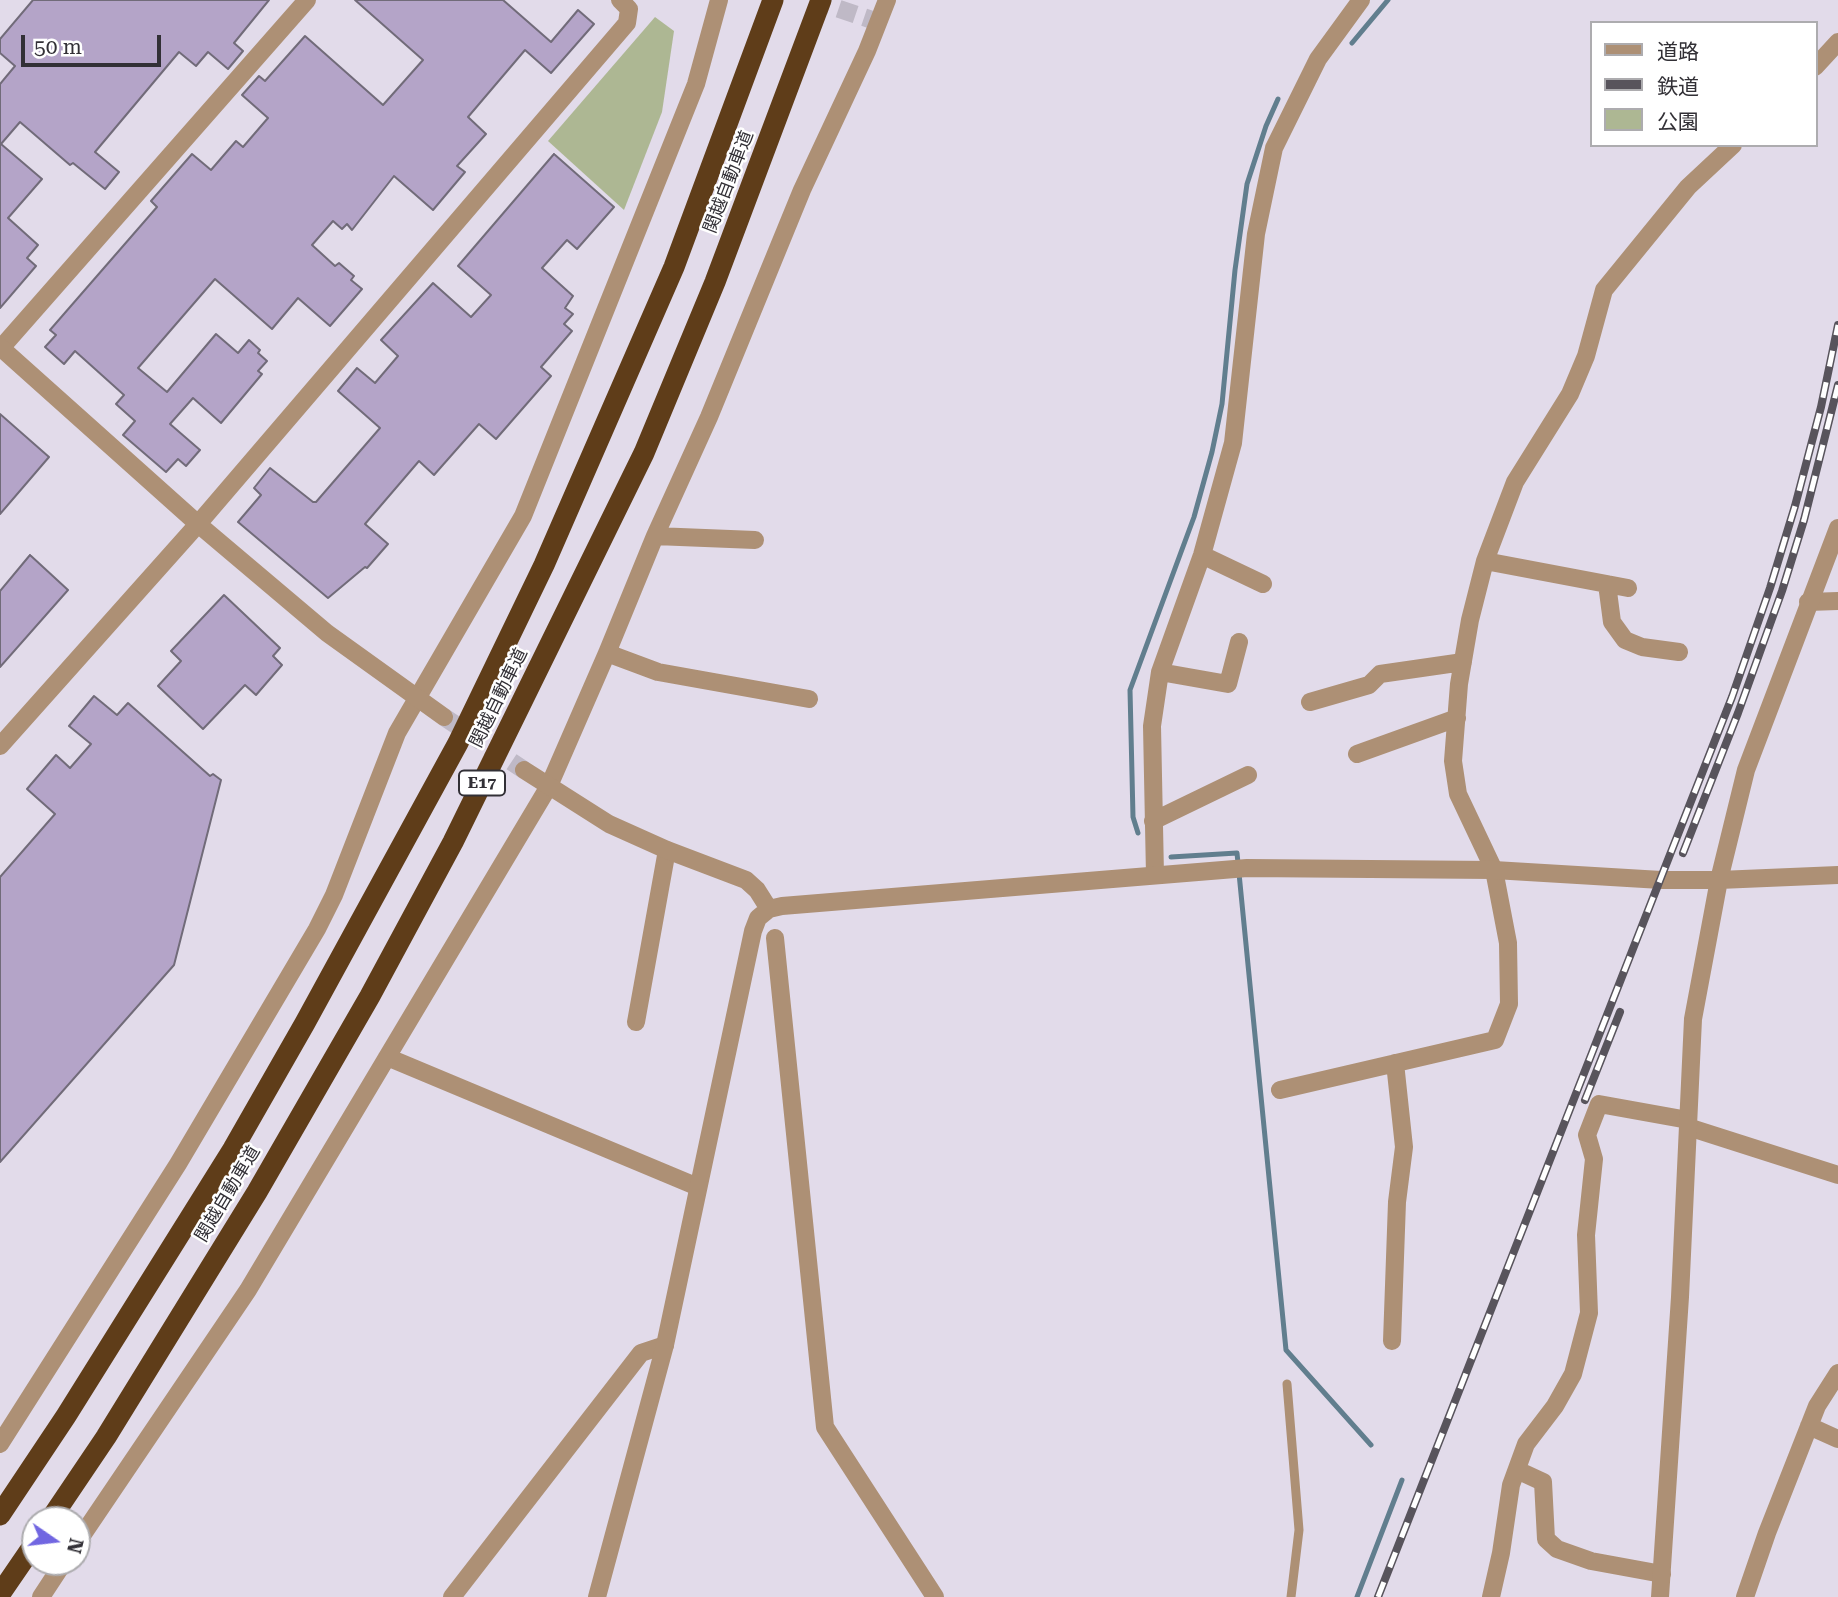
<!DOCTYPE html>
<html>
<head>
<meta charset="utf-8">
<style>
	body { margin:0 }
	#map { position:relative; width:1838px; height:1597px; overflow:hidden; background:#e2dbea; font-family:"Roboto Serif","Noto Sans JP",serif }
	canvas { display:block }
	.legend { position:absolute; left:1590px; top:21px; width:228px; height:126px; box-sizing:border-box; background:#fff; border:2px solid #adacaf; margin:0; padding:9px 12px; list-style:none; font-size:21px; color:#323036 }
	.legend li { display:flex; align-items:center; gap:14px; height:35px }
	.legend b { width:35px; border:2px solid #adacaf }
	.north { position:absolute; left:21px; top:1506px; width:70px; height:70px; box-sizing:border-box; background:#fff; border:2px solid #adacaf; border-radius:50%; rotate:104deg; font-size:19px; font-weight:700; line-height:28px; text-align:center; color:#323036 }
	.north::after { content:''; display:block; margin:auto; width:24px; height:32px; background:#7166e1; clip-path:polygon(50% 0,100% 100%,50% 72%,0 100%) }
	.scale { position:absolute; left:21px; top:35px; width:140px; height:32px; box-sizing:border-box; border:4px solid #323036; border-top:0; padding-left:9px; font-size:21px; line-height:24px; white-space:nowrap; color:#323036; -webkit-text-stroke:5px #fff; paint-order:stroke }
</style>
</head>
<body>
<div id="map">
<canvas width="1838" height="1597"></canvas>
<ul class="legend">
<li><b style="height:9px;background:#ad9075"></b>道路</li>
<li><b style="height:9px;background:#58545c"></b>鉄道</li>
<li><b style="height:19px;background:#adb793"></b>公園</li>
</ul>
<div class="north">N</div>
<div class="scale">50 m</div>
</div>
<script>
const c = document.querySelector('canvas').getContext('2d');
c.lineJoin = 'round';
function fill(path, color) {
  c.fillStyle = color;
  c.fill(path, 'evenodd');
}
function poly(rows) {
  const path = new Path2D();
  for (const r of rows) {
    path.moveTo(r[0], r[1]);
    for (let i = 2; i < r.length; i += 2) path.lineTo(r[i], r[i + 1]);
  }
  return path;
}
function stroke(path, color, width, dash) {
  c.strokeStyle = color;
  c.lineWidth = width;
  c.lineCap = dash ? 'butt' : 'round';
  c.setLineDash(dash || []);
  c.stroke(path);
}
function drawText(font, color, halo, rows, align = 'center') {
  c.font = font + ' "Roboto Serif","Noto Sans JP",serif';
  c.lineWidth = 5;
  c.setLineDash([]);
  c.textBaseline = 'middle';
  c.strokeStyle = halo;
  c.fillStyle = color;
  for (const [text, x, y, turn = 0] of rows) {
    c.save();
    c.translate(x, y);
    c.rotate((+turn || 0) * Math.PI / 180);
    c.textAlign = isNaN(turn) ? turn : align;
    if (halo) c.strokeText(text, 0, 0);
    c.fillText(text, 0, 0);
    c.restore();
  }
}
fill(poly([
	[655,17,674,31,662,112,624,210,548,141]
]), '#adb793');
stroke(poly([
	[1352,43,1388,0],
	[1138,833,1133,817,1130,690,1194,517,1212,452,1222,404,1235,270,1247,184,1266,126,1278,99],
	[1171,857,1237,853,1286,1350,1371,1445],
	[1357,1597,1402,1480]
]), '#617e8e', 5);
const building = poly([
	[33,0,269,0,234,43,243,51,228,69,208,52,196,66,179,52,95,152,119,172,105,189,73,163,70,165,20,122,1,144,42,179,8,218,38,245,27,258,36,266,0,308,0,84,15,66,0,53,0,39,33,0],
	[355,0,503,0,551,42,578,10,594,24,551,73,525,50,468,117,486,134,457,166,465,172,433,210,394,176,352,230,347,224,342,229,333,221,312,245,335,266,339,263,354,276,351,280,362,289,330,326,298,298,272,329,215,279,138,368,167,392,216,334,238,353,249,340,260,350,258,353,267,361,258,371,262,374,221,423,193,398,170,424,200,450,186,466,178,459,166,472,123,435,135,421,116,404,124,395,75,351,64,364,45,347,56,335,50,330,157,207,151,201,192,154,211,170,236,141,243,147,268,118,242,95,259,76,265,81,305,36,383,105,423,60,355,0],
	[554,154,614,207,577,249,567,240,542,268,573,296,565,308,573,314,564,324,572,331,541,367,551,376,496,439,479,424,434,475,419,461,365,524,388,544,367,568,365,567,328,598,238,522,261,495,254,488,270,468,313,502,316,502,380,428,338,391,357,368,375,383,398,356,381,340,433,283,471,317,491,295,458,266,554,154],
	[0,414,49,457,0,514,0,414],
	[30,555,68,590,0,667,0,591,30,555],
	[224,595,280,648,273,656,282,665,256,695,245,685,203,729,158,686,181,661,171,651,224,595],
	[94,696,117,715,128,703,210,776,213,774,221,780,174,965,0,1162,0,877,55,814,27,789,56,755,70,768,91,744,69,726,94,696]
]);
fill(building, '#b4a4c8');
stroke(building, '#716b79', 2);
stroke(poly([
	[813,0,878,22]
]), '#bfb9c6', 18, [18, 9]);
stroke(poly([
	[444,717,524,770]
]), '#bfb9c6', 18, [18, 9]);
stroke(poly([
	[1287,1384,1299,1530,1291,1597]
]), '#ad9075', 9);
stroke(poly([
	[1815,67,1838,42],
	[1,348,307,0],
	[655,536,755,540],
	[1202,555,1263,584],
	[1485,561,1628,588],
	[1607,584,1612,622,1625,640,1642,647,1679,652],
	[1808,602,1838,601],
	[607,653,658,672,809,699],
	[1160,672,1228,684,1239,642],
	[1310,702,1369,685,1380,674,1463,662],
	[1357,754,1457,718],
	[1153,821,1248,775],
	[1155,875,1152,726,1160,672,1202,555,1233,443,1256,234,1274,148,1318,59,1361,0],
	[775,938,825,1427,935,1597],
	[636,1022,667,850],
	[387,1057,698,1187],
	[1280,1090,1495,1040,1509,1004,1508,943,1494,870,1458,794,1453,761,1459,684,1470,620,1485,561,1515,482,1570,394,1586,356,1604,290,1688,187,1733,145],
	[1688,1127,1838,1175],
	[1392,1341,1397,1202,1404,1147,1395,1063],
	[1809,1426,1838,1439],
	[0,1444,178,1164,317,929,334,895,397,733,523,516,696,84,719,0],
	[1517,1470,1543,1482,1546,1539,1557,1549,1591,1561,1662,1574],
	[77,1543,248,1290,549,786,607,653,655,536,709,417,802,190,867,51,887,0],
	[41,1597,64,1562],
	[452,1597,641,1353,665,1345],
	[1491,1597,1501,1553,1511,1485,1526,1444,1555,1406,1573,1374,1589,1313,1586,1235,1594,1159,1587,1135,1599,1104,1688,1120],
	[1745,1597,1767,1533,1817,1406,1838,1373]
]), '#ad9075', 18);
stroke(poly([
	[0,347,198,524,327,633,444,717],
	[0,746,198,524,627,23,629,9,620,0],
	[524,770,609,824,667,850,746,880,757,890,769,909],
	[597,1597,665,1345,753,931,758,918,769,909,782,906,1247,868,1494,870,1661,880,1719,880,1838,875],
	[1660,1597,1680,1297,1693,1019,1719,880,1746,770,1838,528]
]), '#ad9075', 18);
stroke(poly([
	[0,1515,66,1416,233,1149,305,1023,458,743,544,565,674,267,773,0],
	[50,1520,106,1437,257,1192,370,996,453,842,644,453,715,282,821,0],
	[0,1594,35,1543]
]), '#5f3d19', 21);
const rail = poly([
	[1683,853,1738,713,1782,591,1804,520,1838,385],
	[1585,1100,1620,1012],
	[1378,1597,1732,697,1770,588,1795,506,1821,407,1838,325]
]);
stroke(rail, '#58545c', 8);
stroke(rail, '#fff', 5, [16]);
for (const [x, y, w] of [
	[482,783,46]
]) {
  const box = new Path2D();
  box.roundRect(x - w / 2, y - 12.5, w, 25, 5);
  c.fillStyle = '#fff';
  c.fill(box);
  stroke(box, '#323036', 2);
}
drawText('bold 16px', '#323036', null, [
	["E17",482,783]
]);
drawText('18px', '#323036', '#fff', [
	["関越自動車道",729,182,-69],
	["関越自動車道",499,698,-64],
	["関越自動車道",228,1194,-59]
]);
</script>
</body>
</html>
